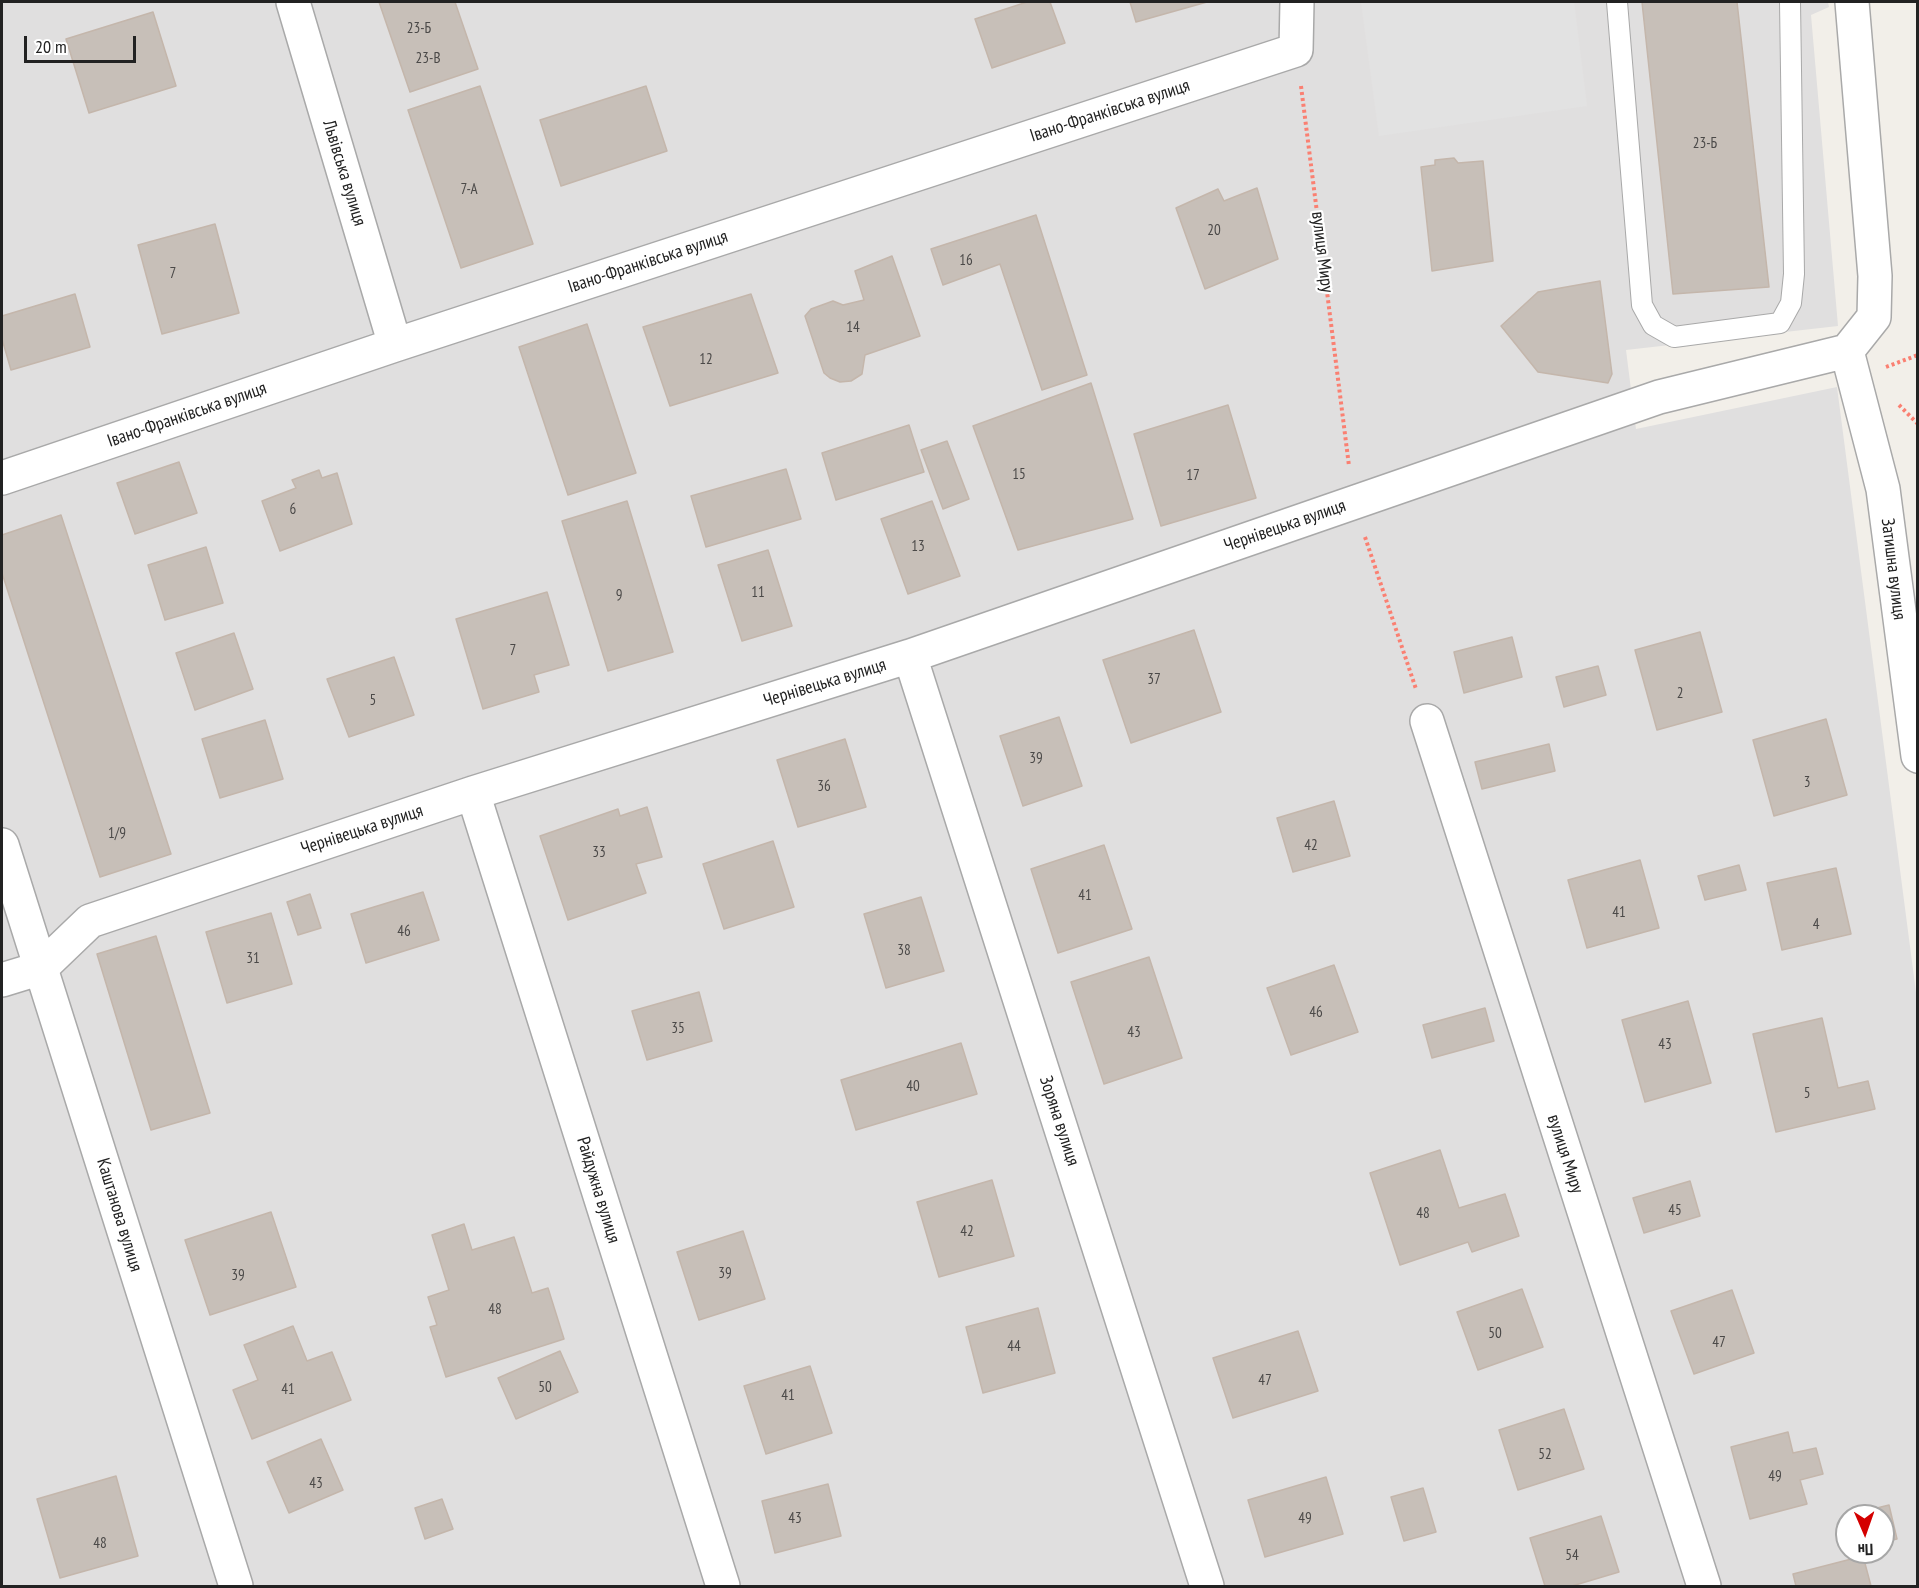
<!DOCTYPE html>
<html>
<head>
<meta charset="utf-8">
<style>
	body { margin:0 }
	#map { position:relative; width:1919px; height:1588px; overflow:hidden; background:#f2efe9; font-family:"PT Sans Narrow",sans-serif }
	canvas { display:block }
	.frame { position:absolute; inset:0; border:3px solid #222; pointer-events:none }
	.north { position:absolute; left:1835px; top:1504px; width:60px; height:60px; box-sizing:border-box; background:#fff; border:2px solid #a7a7a7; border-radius:50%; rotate:178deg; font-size:16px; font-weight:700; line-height:24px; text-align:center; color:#222 }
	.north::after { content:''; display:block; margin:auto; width:21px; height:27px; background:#d40000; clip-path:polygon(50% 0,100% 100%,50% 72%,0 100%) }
	.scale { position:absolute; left:24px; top:36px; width:112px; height:27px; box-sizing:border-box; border:3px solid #222; border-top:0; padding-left:8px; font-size:18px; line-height:21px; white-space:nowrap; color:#222; -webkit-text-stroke:4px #fff; paint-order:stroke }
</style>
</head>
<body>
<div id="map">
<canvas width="1919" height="1588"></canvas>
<div class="frame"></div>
<div class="north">Пн</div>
<div class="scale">20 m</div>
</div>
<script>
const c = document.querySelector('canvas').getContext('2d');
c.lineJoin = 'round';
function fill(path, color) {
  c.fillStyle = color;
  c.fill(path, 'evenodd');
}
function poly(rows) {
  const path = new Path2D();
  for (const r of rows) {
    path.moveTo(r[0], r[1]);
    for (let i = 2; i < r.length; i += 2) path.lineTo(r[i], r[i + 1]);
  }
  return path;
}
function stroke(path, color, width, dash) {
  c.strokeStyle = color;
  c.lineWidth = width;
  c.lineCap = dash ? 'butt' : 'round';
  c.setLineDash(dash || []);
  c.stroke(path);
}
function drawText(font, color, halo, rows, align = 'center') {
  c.font = font + ' "PT Sans Narrow",sans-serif';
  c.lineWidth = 4.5;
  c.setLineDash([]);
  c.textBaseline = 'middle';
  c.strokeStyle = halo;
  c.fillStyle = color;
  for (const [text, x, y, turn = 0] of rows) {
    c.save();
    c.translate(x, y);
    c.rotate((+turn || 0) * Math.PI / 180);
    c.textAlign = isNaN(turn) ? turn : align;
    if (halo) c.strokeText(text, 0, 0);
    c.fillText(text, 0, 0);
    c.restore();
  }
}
fill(poly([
	[2,2,1828,2,1829,7,1811,15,1838,326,1626,350,1636,429,1837,387,1917,1000,1917,1586,2,1586],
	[1847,1516,1883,1516,1883,1552,1847,1552]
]), '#e0dfdf');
fill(poly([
	[1361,2,1574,2,1587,106,1379,136]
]), '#e2e2e2');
const building = poly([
	[379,2,455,2,478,69,410,92,379,2],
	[1027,2,1050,2,1065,43,992,68,975,19,1027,2],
	[1130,2,1207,2,1136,22,1130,2],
	[1642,2,1737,2,1769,287,1673,294,1642,2],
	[153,12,176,86,89,113,66,39,153,12],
	[480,86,533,244,461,268,408,110,480,86],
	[646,86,667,151,561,186,540,120,646,86],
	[1454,158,1458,163,1483,161,1493,261,1432,271,1421,167,1435,165,1435,160,1454,158],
	[1257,188,1278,259,1205,289,1176,208,1218,189,1224,201,1257,188],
	[1036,215,1087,375,1042,390,1000,264,943,285,931,249,1036,215],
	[215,224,239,313,162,334,138,245,215,224],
	[892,256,920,336,865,355,862,374,851,381,840,382,830,378,824,373,805,316,811,309,833,301,843,305,864,300,855,271,892,256],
	[1600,281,1612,374,1608,383,1538,372,1501,326,1538,292,1600,281],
	[75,294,90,347,11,370,2,339,2,316,75,294],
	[751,294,778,373,670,406,643,327,751,294],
	[587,324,636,473,568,495,519,347,587,324],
	[1091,383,1133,519,1018,550,973,426,1091,383],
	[1228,405,1256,498,1161,526,1134,434,1228,405],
	[909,425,924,472,836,500,822,453,909,425],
	[947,441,969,499,943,509,921,450,947,441],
	[179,462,197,513,135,534,117,483,179,462],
	[786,469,801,519,706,547,691,496,786,469],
	[319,470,322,478,337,473,352,524,280,551,262,501,296,488,292,480,319,470],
	[627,501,673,652,608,671,562,521,627,501],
	[932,501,960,576,908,594,881,519,932,501],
	[61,515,171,854,100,877,2,573,2,535,61,515],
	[206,547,223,603,165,620,148,565,206,547],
	[768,550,792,626,742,641,718,565,768,550],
	[547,592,569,665,534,675,539,692,483,709,456,619,547,592],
	[1194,630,1221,712,1131,743,1103,660,1194,630],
	[1700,632,1722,712,1657,730,1635,650,1700,632],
	[234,633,253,689,195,710,176,653,234,633],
	[1512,637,1522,677,1464,693,1454,652,1512,637],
	[394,657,414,715,349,737,327,679,394,657],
	[1598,666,1606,695,1564,707,1556,677,1598,666],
	[1059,717,1082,786,1023,806,1000,736,1059,717],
	[1826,719,1847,795,1774,816,1753,740,1826,719],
	[265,720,283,779,220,798,202,739,265,720],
	[845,739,866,807,798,827,777,760,845,739],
	[1549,744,1555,771,1482,789,1475,762,1549,744],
	[1334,801,1350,856,1293,872,1277,818,1334,801],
	[647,807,662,857,636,864,646,893,568,920,540,836,618,809,620,816,647,807],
	[773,841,794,907,724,929,703,864,773,841],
	[1104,845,1132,929,1058,953,1031,869,1104,845],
	[1640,860,1659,928,1587,948,1568,880,1640,860],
	[1739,865,1746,890,1705,900,1698,876,1739,865],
	[1836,868,1851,934,1782,950,1767,883,1836,868],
	[423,892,439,940,366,963,351,914,423,892],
	[310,894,321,928,298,935,287,902,310,894],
	[921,897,944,971,886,988,864,914,921,897],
	[271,913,292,984,227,1003,206,932,271,913],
	[156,936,210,1113,151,1130,97,954,156,936],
	[1149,957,1182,1058,1104,1084,1071,982,1149,957],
	[1334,965,1358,1032,1291,1055,1267,988,1334,965],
	[699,992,712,1041,647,1060,632,1011,699,992],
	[1688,1001,1711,1083,1645,1102,1622,1020,1688,1001],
	[1485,1008,1494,1041,1432,1058,1423,1025,1485,1008],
	[1822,1018,1838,1088,1868,1081,1875,1109,1776,1132,1753,1034,1822,1018],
	[961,1043,977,1094,856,1130,841,1080,961,1043],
	[1440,1150,1459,1208,1505,1194,1519,1236,1472,1252,1468,1242,1400,1265,1370,1173,1440,1150],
	[992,1180,1014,1256,939,1277,917,1202,992,1180],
	[1690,1181,1700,1216,1644,1233,1633,1198,1690,1181],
	[271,1212,296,1287,210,1315,185,1240,271,1212],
	[464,1224,472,1250,514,1237,532,1293,548,1288,564,1339,446,1377,430,1327,437,1325,428,1297,449,1290,432,1235,464,1224],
	[743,1231,765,1299,699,1320,677,1252,743,1231],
	[1522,1289,1543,1347,1478,1370,1457,1312,1522,1289],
	[1732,1290,1754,1353,1694,1374,1671,1311,1732,1290],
	[1038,1308,1055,1373,983,1393,966,1327,1038,1308],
	[293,1326,307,1361,332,1352,351,1400,252,1439,233,1390,258,1380,244,1345,293,1326],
	[1298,1331,1318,1391,1233,1418,1213,1358,1298,1331],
	[560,1351,578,1392,516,1419,498,1378,560,1351],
	[810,1366,832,1433,766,1454,744,1386,810,1366],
	[1564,1409,1584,1469,1518,1490,1499,1430,1564,1409],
	[1788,1432,1793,1453,1816,1448,1823,1474,1800,1480,1807,1504,1750,1519,1731,1447,1788,1432],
	[321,1439,343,1490,289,1513,267,1462,321,1439],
	[116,1476,138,1556,60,1578,37,1499,116,1476],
	[1326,1477,1343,1534,1265,1557,1248,1500,1326,1477],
	[828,1484,841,1536,775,1553,762,1501,828,1484],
	[1423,1488,1436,1532,1404,1541,1391,1497,1423,1488],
	[442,1499,453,1529,425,1539,415,1508,442,1499],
	[1889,1505,1897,1539,1883,1542,1883,1516,1858,1516,1857,1513,1889,1505],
	[1601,1516,1619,1572,1572,1586,1545,1586,1530,1538,1601,1516],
	[1863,1556,1871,1586,1796,1586,1793,1574,1863,1556]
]);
fill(building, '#c7bfb8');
stroke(building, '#c4b6ab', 1.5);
const service = poly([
	[1617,2,1642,305,1653,325,1674,337,1780,323,1791,303,1794,274,1790,2]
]);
const minor = poly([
	[293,2,395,345],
	[1847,351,1883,489,1918,756],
	[2,478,395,345,1296,50,1297,2],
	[910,656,1207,1586],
	[1427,721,1704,1586],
	[473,793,723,1586],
	[2,845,236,1586],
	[2,980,41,968,90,921,473,793,910,656,1659,397,1847,351,1874,317,1875,276,1852,2]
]);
stroke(service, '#a9a9a9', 22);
stroke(minor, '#a9a9a9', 36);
stroke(poly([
	[1301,86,1349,466],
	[1886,367,1918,355],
	[1899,405,1918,424],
	[1365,537,1416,689]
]), '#fa8072', 4, [3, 3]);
stroke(service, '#fff', 20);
stroke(minor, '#fff', 33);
drawText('15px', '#4b4948', null, [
	["23-Б",419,29],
	["23-В",428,59],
	["23-Б",1705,144],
	["7-А",469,190],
	["20",1214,231],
	["16",966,261],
	["7",173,274],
	["14",853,328],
	["12",706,360],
	["15",1019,475],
	["17",1193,476],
	["6",293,510],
	["13",918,547],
	["11",758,593],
	["9",619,596],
	["7",513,651],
	["37",1154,680],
	["2",1680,694],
	["5",373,701],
	["39",1036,759],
	["3",1807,783],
	["36",824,787],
	["1/9",117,834],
	["42",1311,846],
	["33",599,853],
	["41",1085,896],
	["41",1619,913],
	["4",1816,925],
	["46",404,932],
	["38",904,951],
	["31",253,959],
	["46",1316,1013],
	["35",678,1029],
	["43",1134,1033],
	["43",1665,1045],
	["40",913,1087],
	["5",1807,1094],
	["45",1675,1211],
	["48",1423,1214],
	["42",967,1232],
	["39",725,1274],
	["39",238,1276],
	["48",495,1310],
	["50",1495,1334],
	["47",1719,1343],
	["44",1014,1347],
	["47",1265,1381],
	["50",545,1388],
	["41",288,1390],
	["41",788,1396],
	["52",1545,1455],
	["49",1775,1477],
	["43",316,1484],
	["43",795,1519],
	["49",1305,1519],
	["48",100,1544],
	["54",1572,1556]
]);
drawText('18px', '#222', '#fff', [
	["Івано-Франківська вулиця",1110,111,-18],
	["Львівська вулиця",344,173,73],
	["вулиця Миру",1322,252,83],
	["Івано-Франківська вулиця",648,262,-18],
	["Івано-Франківська вулиця",187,415,-19],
	["Чернівецька вулиця",1285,526,-19],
	["Затишна вулиця",1893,569,83],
	["Чернівецька вулиця",825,683,-17],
	["Чернівецька вулиця",362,830,-18],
	["Зоряна вулиця",1059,1121,72],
	["вулиця Миру",1565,1154,72],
	["Райдужна вулиця",598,1190,73],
	["Каштанова вулиця",119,1215,73]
]);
</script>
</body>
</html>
